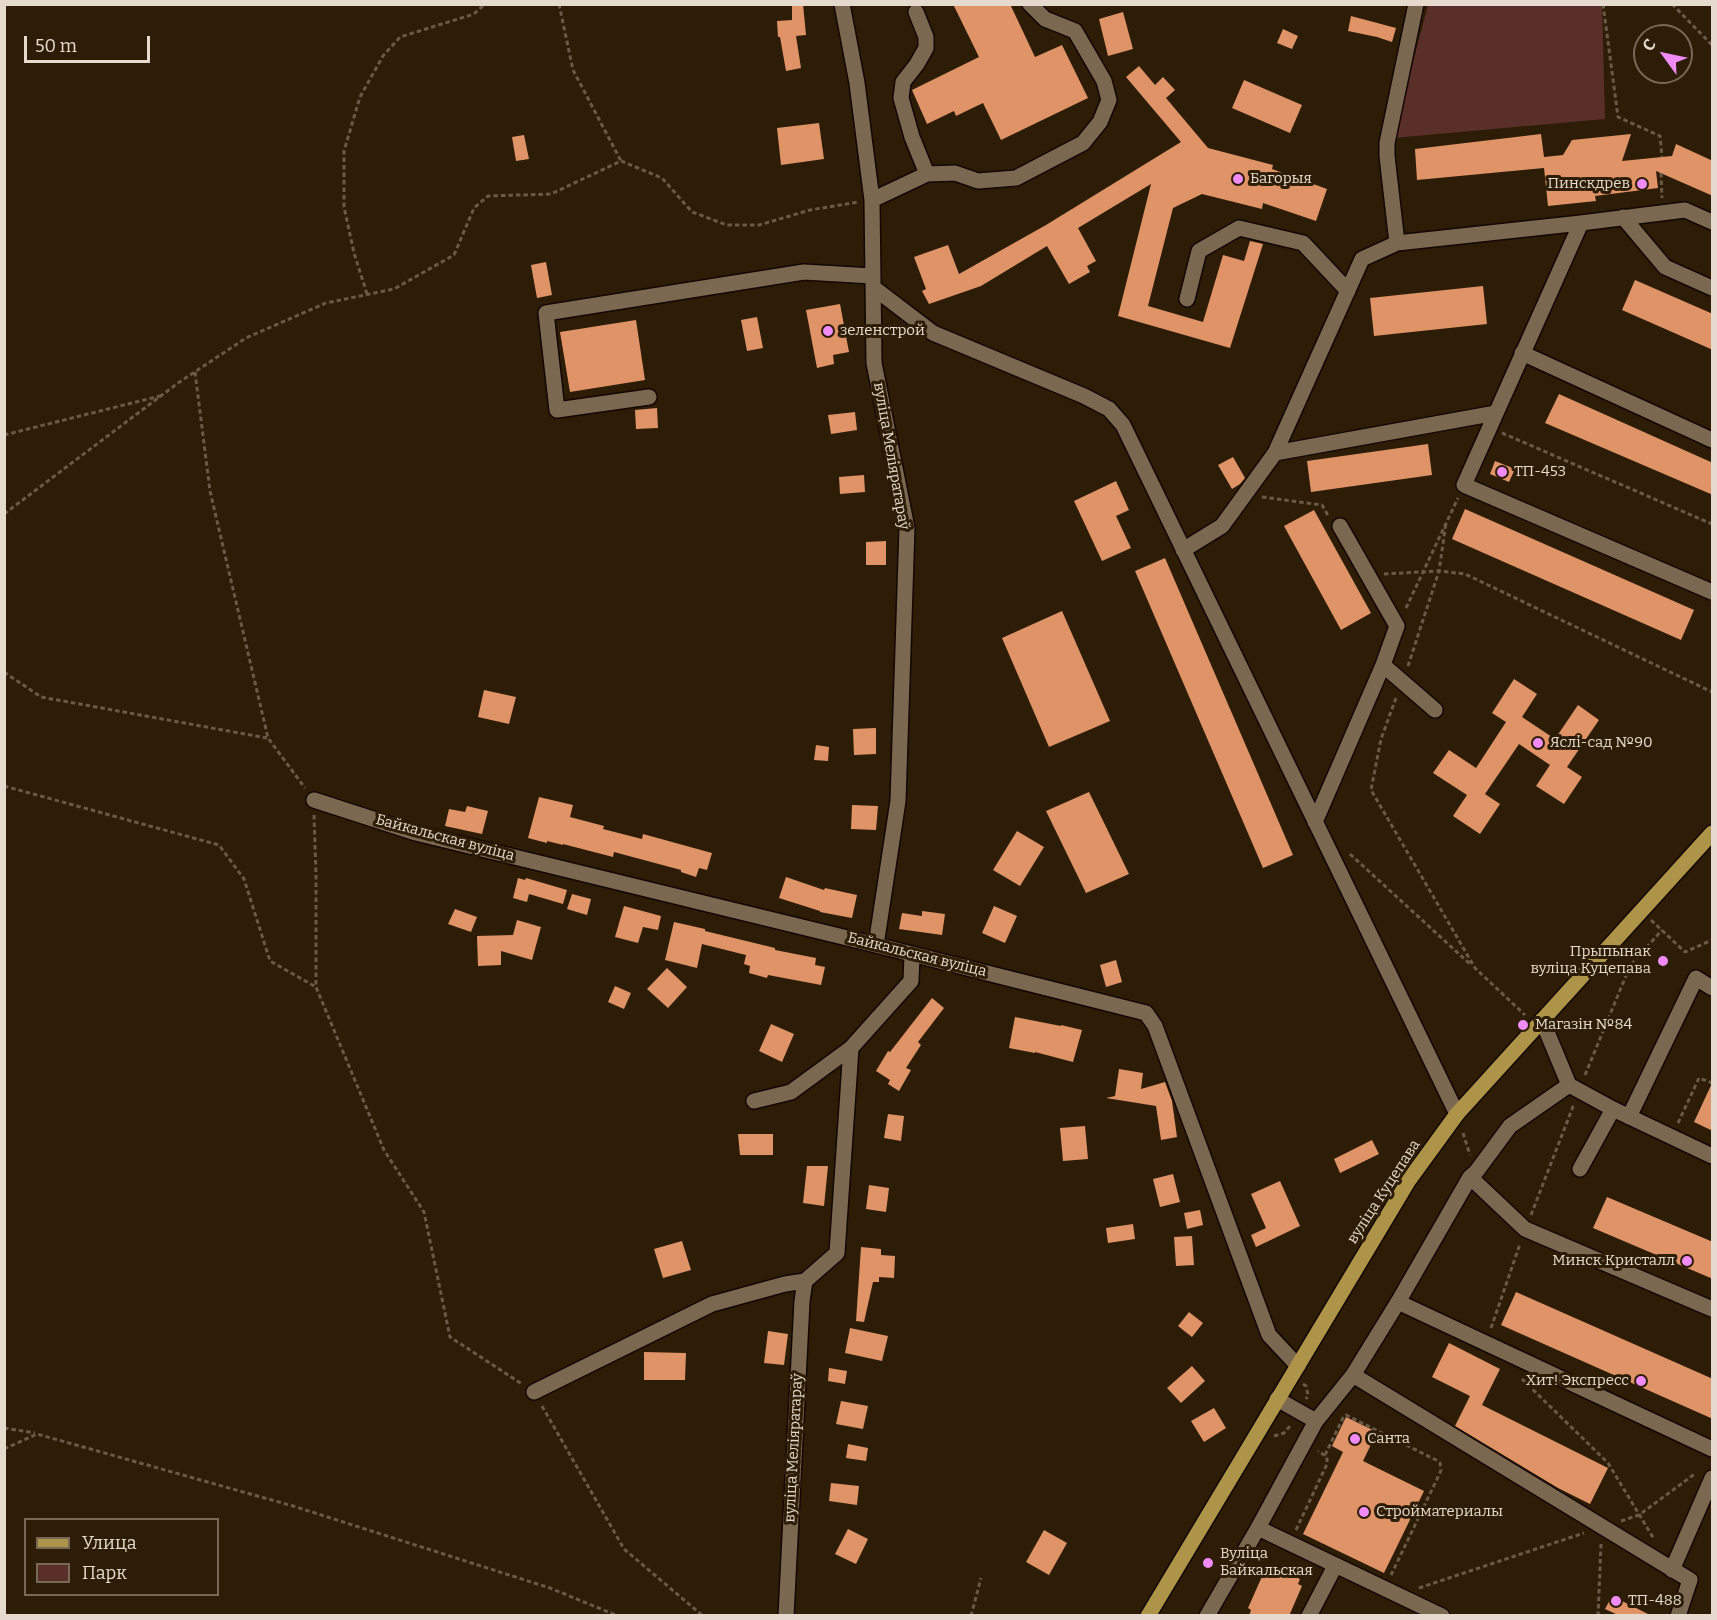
<!DOCTYPE html>
<html>
<head>
<meta charset="utf-8">
<style>
	body { margin:0 }
	#map { position:relative; width:1717px; height:1620px; overflow:hidden; background:#2d1d06; font-family:Bitter,serif }
	canvas { display:block }
	.frame { position:absolute; inset:0; border:6px solid #e5dacd; pointer-events:none }
	.legend { position:absolute; left:24px; top:1518px; width:195px; height:78px; box-sizing:border-box; background:#2d1d06; border:2px solid #776956; margin:0; padding:8px 10px; list-style:none; font-size:18px; color:#e5dacd }
	.legend li { display:flex; align-items:center; gap:12px; height:30px }
	.legend b { width:30px; border:2px solid #776956 }
	.north { position:absolute; left:1633px; top:24px; width:60px; height:60px; box-sizing:border-box; background:#2d1d06; border:2px solid #776956; border-radius:50%; rotate:303deg; font-size:16px; font-weight:700; line-height:24px; text-align:center; color:#e5dacd }
	.north::after { content:''; display:block; margin:auto; width:21px; height:27px; background:#f08bf6; clip-path:polygon(50% 0,100% 100%,50% 72%,0 100%) }
	.scale { position:absolute; left:24px; top:36px; width:126px; height:27px; box-sizing:border-box; border:3px solid #e5dacd; border-top:0; padding-left:8px; font-size:18px; line-height:21px; white-space:nowrap; color:#e5dacd; -webkit-text-stroke:4px #2d1d06; paint-order:stroke }
</style>
</head>
<body>
<div id="map">
<canvas width="1717" height="1620"></canvas>
<div class="frame"></div>
<ul class="legend">
<li><b style="height:8px;background:#ae9448"></b>Улица</li>
<li><b style="height:16px;background:#5b2f29"></b>Парк</li>
</ul>
<div class="north">С</div>
<div class="scale">50 m</div>
</div>
<script>
const c = document.querySelector('canvas').getContext('2d');
c.lineJoin = 'round';
function fill(path, color) {
  c.fillStyle = color;
  c.fill(path, 'evenodd');
}
function poly(rows) {
  const path = new Path2D();
  for (const r of rows) {
    path.moveTo(r[0], r[1]);
    for (let i = 2; i < r.length; i += 2) path.lineTo(r[i], r[i + 1]);
  }
  return path;
}
function stroke(path, color, width, dash) {
  c.strokeStyle = color;
  c.lineWidth = width;
  c.lineCap = dash ? 'butt' : 'round';
  c.setLineDash(dash || []);
  c.stroke(path);
}
function drawText(font, color, halo, rows, align = 'center') {
  c.font = font + ' Bitter,serif';
  c.lineWidth = 6;
  c.setLineDash([]);
  c.textBaseline = 'middle';
  c.strokeStyle = halo;
  c.fillStyle = color;
  for (const [text, x, y, turn = 0] of rows) {
    c.save();
    c.translate(x, y);
    c.rotate((+turn || 0) * Math.PI / 180);
    c.textAlign = isNaN(turn) ? turn : align;
    if (halo) c.strokeText(text, 0, 0);
    c.fillText(text, 0, 0);
    c.restore();
  }
}
fill(poly([
	[1428,5,1602,5,1605,119,1393,138]
]), '#5b2f29');
fill(poly([
	[792,4,803,4,806,35,796,36,801,68,786,71,780,37,778,37,777,21,792,20],
	[953,4,1010,4,1035,57,1062,45,1088,98,1001,140,983,103,956,116,954,111,927,124,912,90,979,57],
	[1123,12,1133,49,1108,56,1099,19],
	[1351,16,1396,28,1392,42,1377,37,1348,31],
	[1283,29,1298,36,1292,49,1277,43],
	[1139,66,1155,85,1163,77,1175,90,1166,98,1208,148,1273,165,1272,169,1327,189,1316,221,1263,203,1262,209,1202,194,1173,208,1148,306,1203,322,1223,255,1244,261,1250,241,1263,244,1230,348,1118,316,1151,184,1078,228,1096,261,1087,266,1090,272,1069,284,1047,246,981,286,929,304,922,291,926,289,914,257,948,245,959,274,1046,225,1181,142,1126,77],
	[1244,80,1302,105,1290,133,1232,108],
	[819,123,824,159,781,165,777,128],
	[1541,134,1544,157,1563,155,1572,140,1631,134,1622,161,1672,156,1676,144,1713,161,1713,196,1656,171,1658,188,1595,196,1596,201,1548,206,1544,168,1417,180,1415,149],
	[524,135,529,159,516,161,512,137],
	[546,262,552,295,537,298,531,265],
	[1635,280,1713,314,1713,350,1622,310],
	[1483,286,1487,324,1374,336,1370,298],
	[840,304,849,352,833,355,834,364,817,368,806,310],
	[757,317,763,348,747,351,741,320],
	[636,320,645,380,570,392,560,332],
	[1559,394,1713,463,1713,495,1545,423],
	[657,408,658,428,636,429,635,410],
	[855,412,857,430,831,434,828,415],
	[1428,444,1432,475,1311,492,1307,461],
	[1233,457,1245,478,1240,484,1232,489,1218,465],
	[1495,461,1515,469,1509,482,1490,474],
	[864,475,865,492,840,494,839,477],
	[1116,481,1129,510,1116,516,1131,548,1102,561,1074,501],
	[1465,509,1694,610,1681,640,1452,539],
	[1314,510,1371,613,1341,630,1284,526],
	[886,541,886,565,866,565,866,542],
	[1165,558,1293,855,1263,868,1135,571],
	[1062,611,1110,721,1049,747,1002,638],
	[1514,679,1537,694,1522,717,1555,739,1578,705,1599,720,1567,767,1582,777,1564,804,1536,786,1550,765,1519,744,1485,794,1500,804,1480,834,1453,816,1467,795,1433,773,1449,750,1476,768,1506,722,1492,713],
	[484,690,516,697,509,724,478,717],
	[876,728,876,754,854,755,853,729],
	[816,745,829,747,828,761,814,760],
	[1089,792,1129,874,1086,893,1046,811],
	[539,797,573,805,570,817,604,826,603,829,642,839,643,834,712,853,707,870,699,868,696,877,681,872,681,870,614,852,613,857,563,844,563,845,547,841,547,843,528,838],
	[852,805,878,806,876,830,851,829],
	[467,806,488,811,482,834,445,826,449,809,465,812],
	[1017,831,1044,847,1020,886,993,870],
	[786,877,824,890,825,888,857,895,852,918,820,912,820,911,779,898],
	[518,878,525,880,526,878,567,890,563,904,529,894,527,902,513,898],
	[572,894,591,899,587,915,567,909],
	[624,906,661,916,658,930,643,927,638,943,615,937],
	[994,906,1017,916,1005,943,982,933],
	[455,909,477,917,471,932,448,924],
	[922,911,945,914,942,935,899,929,902,913,922,916],
	[517,920,541,927,532,960,501,951,501,965,478,966,477,936,513,935],
	[674,922,705,929,705,931,775,948,775,950,816,958,815,965,825,967,821,985,768,975,767,978,749,973,750,966,744,964,746,955,702,944,697,968,665,960],
	[1116,960,1122,982,1106,987,1100,965],
	[667,968,687,987,668,1008,647,989],
	[615,986,631,993,624,1009,608,1002],
	[932,998,944,1008,918,1042,921,1045,906,1068,911,1070,899,1091,888,1084,890,1080,876,1071,888,1051,890,1052],
	[1015,1017,1061,1026,1061,1025,1082,1030,1073,1062,1035,1052,1035,1053,1009,1048],
	[771,1024,794,1034,782,1062,759,1051],
	[1119,1069,1143,1073,1141,1089,1165,1082,1172,1101,1177,1137,1161,1140,1156,1106,1106,1098,1115,1096],
	[1713,1081,1713,1131,1694,1122],
	[888,1114,904,1116,901,1141,884,1138],
	[1085,1126,1088,1159,1063,1161,1060,1128],
	[738,1134,773,1134,773,1155,740,1155],
	[1372,1140,1379,1154,1340,1173,1334,1159],
	[807,1166,828,1166,824,1206,803,1203],
	[1173,1174,1180,1202,1160,1207,1153,1179],
	[1280,1181,1300,1226,1256,1247,1251,1235,1266,1228,1251,1194],
	[869,1185,889,1188,886,1212,866,1209],
	[1607,1197,1713,1242,1713,1279,1593,1228],
	[1200,1210,1203,1225,1187,1229,1184,1213],
	[1133,1224,1135,1239,1108,1243,1106,1228],
	[1192,1236,1194,1265,1176,1266,1174,1237],
	[682,1241,691,1270,663,1278,654,1249],
	[861,1247,881,1249,881,1255,895,1256,894,1278,879,1277,879,1282,873,1282,864,1322,856,1321],
	[1516,1292,1713,1379,1713,1419,1501,1325],
	[1189,1312,1203,1323,1192,1337,1178,1326],
	[850,1328,888,1336,882,1361,845,1353],
	[768,1331,788,1334,784,1365,764,1363],
	[1449,1343,1500,1369,1482,1405,1608,1468,1590,1504,1558,1488,1455,1426,1470,1396,1432,1377],
	[644,1352,686,1353,685,1380,644,1380],
	[1192,1366,1205,1381,1181,1403,1167,1388],
	[829,1368,847,1371,845,1384,828,1381],
	[841,1401,868,1406,863,1429,836,1424],
	[1214,1408,1226,1428,1204,1442,1191,1421],
	[1346,1417,1377,1432,1363,1461,1424,1491,1384,1573,1303,1534,1343,1452,1332,1446],
	[848,1444,868,1448,866,1461,846,1458],
	[831,1483,859,1486,857,1505,829,1501],
	[848,1529,868,1539,856,1564,835,1554],
	[1044,1530,1067,1543,1049,1575,1026,1562],
	[1270,1566,1300,1579,1298,1584,1302,1586,1289,1616,1249,1616,1251,1610,1248,1608,1264,1572,1267,1574],
	[1612,1596,1652,1616,1620,1616,1605,1609]
]), '#df9367');
const minor = poly([
	[842,4,857,83,872,200,874,363,907,528,898,801,876,945],
	[916,12,926,37,926,48,917,64,903,82,901,98,912,137,927,174],
	[872,200,927,174,955,173,978,181,1016,178,1083,143,1100,122,1109,100,1104,81,1075,31,1045,19,1030,4],
	[1623,217,1665,267,1712,288],
	[1581,223,1464,485,1712,592],
	[1397,243,1387,156,1387,143,1416,4],
	[874,288,933,333,1084,396,1109,409,1123,425,1457,1114],
	[1187,299,1199,251,1239,228,1303,243,1348,291],
	[1522,353,1712,440],
	[649,397,557,410,546,313,804,272,872,276],
	[1275,453,1496,413],
	[1183,550,1222,526,1275,453,1362,259,1397,243,1581,223,1685,210,1712,222],
	[1383,665,1435,710],
	[314,800,416,833,876,945,1146,1013,1155,1026,1269,1335,1298,1366],
	[1315,822,1383,665,1397,626,1340,526],
	[1542,1020,1569,1085,1613,1109,1712,1156],
	[1569,1085,1510,1126,1476,1172,1470,1177,1525,1229,1712,1309],
	[754,1101,791,1092,851,1048,911,981,912,955],
	[1629,1117,1696,978,1712,988],
	[1580,1169,1613,1109],
	[1398,1302,1712,1449],
	[1353,1375,1690,1580,1678,1616],
	[534,1392,712,1304,785,1284,805,1281,837,1253,851,1048],
	[1277,1399,1316,1421,1353,1375,1398,1302,1470,1177],
	[1258,1528,1442,1616],
	[1672,1570,1712,1478],
	[786,1616,802,1301,805,1281],
	[1207,1616,1258,1528,1316,1421],
	[1309,1616,1335,1566]
]);
const major = poly([
	[1148,1616,1409,1180,1457,1114,1712,833]
]);
stroke(minor, '#150600', 18);
stroke(major, '#150600', 18);
stroke(poly([
	[559,4,573,70,621,161],
	[1603,4,1618,117,1660,136,1662,157],
	[1672,4,1712,45],
	[1661,173,1662,198],
	[367,294,354,253,344,207,344,151,360,97,383,56,400,37,474,14,485,4],
	[195,372,210,491,268,738,305,788],
	[1502,433,1712,524],
	[4,435,160,396],
	[1262,497,1322,505,1329,517],
	[4,514,178,383,246,338,326,303,394,289,454,255,474,208,488,196,551,194,621,161,662,178,692,212,727,225,759,225,810,210,858,202],
	[1384,574,1439,571,1465,574,1712,692],
	[1406,608,1458,498],
	[1408,666,1439,571,1446,523],
	[4,672,41,697,267,738],
	[1396,698,1381,739,1371,790,1475,968,1525,1015],
	[4,786,219,845,244,879,270,961,316,987],
	[314,815,316,874,316,987,384,1150,424,1212,450,1337,522,1384],
	[1350,854,1471,965],
	[1651,920,1685,952,1712,940],
	[1585,1075,1630,966,1662,930],
	[1678,1123,1699,1078,1712,1083],
	[1463,1133,1470,1155],
	[1531,1215,1574,1104],
	[1491,1328,1520,1244],
	[1522,1379,1608,1463,1654,1539],
	[1303,1384,1306,1386,1308,1395,1306,1399],
	[542,1406,624,1549,703,1616],
	[4,1428,35,1433],
	[1274,1436,1284,1433,1291,1425],
	[4,1449,37,1434,293,1506,550,1588,618,1616],
	[1325,1455,1343,1418,1346,1415,1436,1460,1440,1463,1441,1470,1439,1475,1391,1575],
	[1621,1521,1639,1515,1696,1473],
	[1296,1530,1327,1464,1327,1457,1318,1451],
	[1419,1588,1584,1533],
	[971,1616,981,1578],
	[1598,1616,1601,1544]
]), '#685a46', 3, [4.5, 3]);
stroke(minor, '#7b6850', 15);
stroke(major, '#ae9448', 15);
for (const [x, y, r, color] of [
	[1238,179,6,"#f08bf6"],
	[1642,184,6,"#f08bf6"],
	[828,331,6,"#f08bf6"],
	[1502,472,6,"#f08bf6"],
	[1538,743,6,"#f08bf6"],
	[1663,961,6,"#f08bf6"],
	[1523,1025,6,"#f08bf6"],
	[1687,1261,6,"#f08bf6"],
	[1641,1381,6,"#f08bf6"],
	[1355,1439,6,"#f08bf6"],
	[1364,1512,6,"#f08bf6"],
	[1208,1563,6,"#f08bf6"],
	[1616,1601,6,"#f08bf6"]
]) {
  const dot = new Path2D();
  dot.arc(x, y, r, 0, 2 * Math.PI);
  c.fillStyle = color;
  c.fill(dot);
  stroke(dot, '#2d1d06', 2);
}
drawText('15px', '#e5dacd', '#2d1d06', [
	["Багорыя",1250,179],
	["Пинскдрев",1630,184,"right"],
	["зеленстрой",840,331],
	["ТП-453",1514,472],
	["Яслі-сад №90",1550,743],
	["Прыпынак",1651,952,"right"],
	["вуліца Куцепава",1651,969,"right"],
	["Магазін №84",1535,1025],
	["Минск Кристалл",1675,1261,"right"],
	["Хит! Экспресс",1629,1381,"right"],
	["Санта",1367,1439],
	["Стройматериалы",1376,1512],
	["Вуліца",1220,1554],
	["Байкальская",1220,1571],
	["ТП-488",1628,1601]
], 'left');
drawText('15px', '#e5dacd', '#2d1d06', [
	["вуліца Меліяратараў",891,456,80],
	["Байкальская вуліца",445,838,15],
	["Байкальская вуліца",917,955,14],
	["вуліца Куцепава",1384,1192,-57],
	["вуліца Меліяратараў",794,1448,-87]
]);
</script>
</body>
</html>
